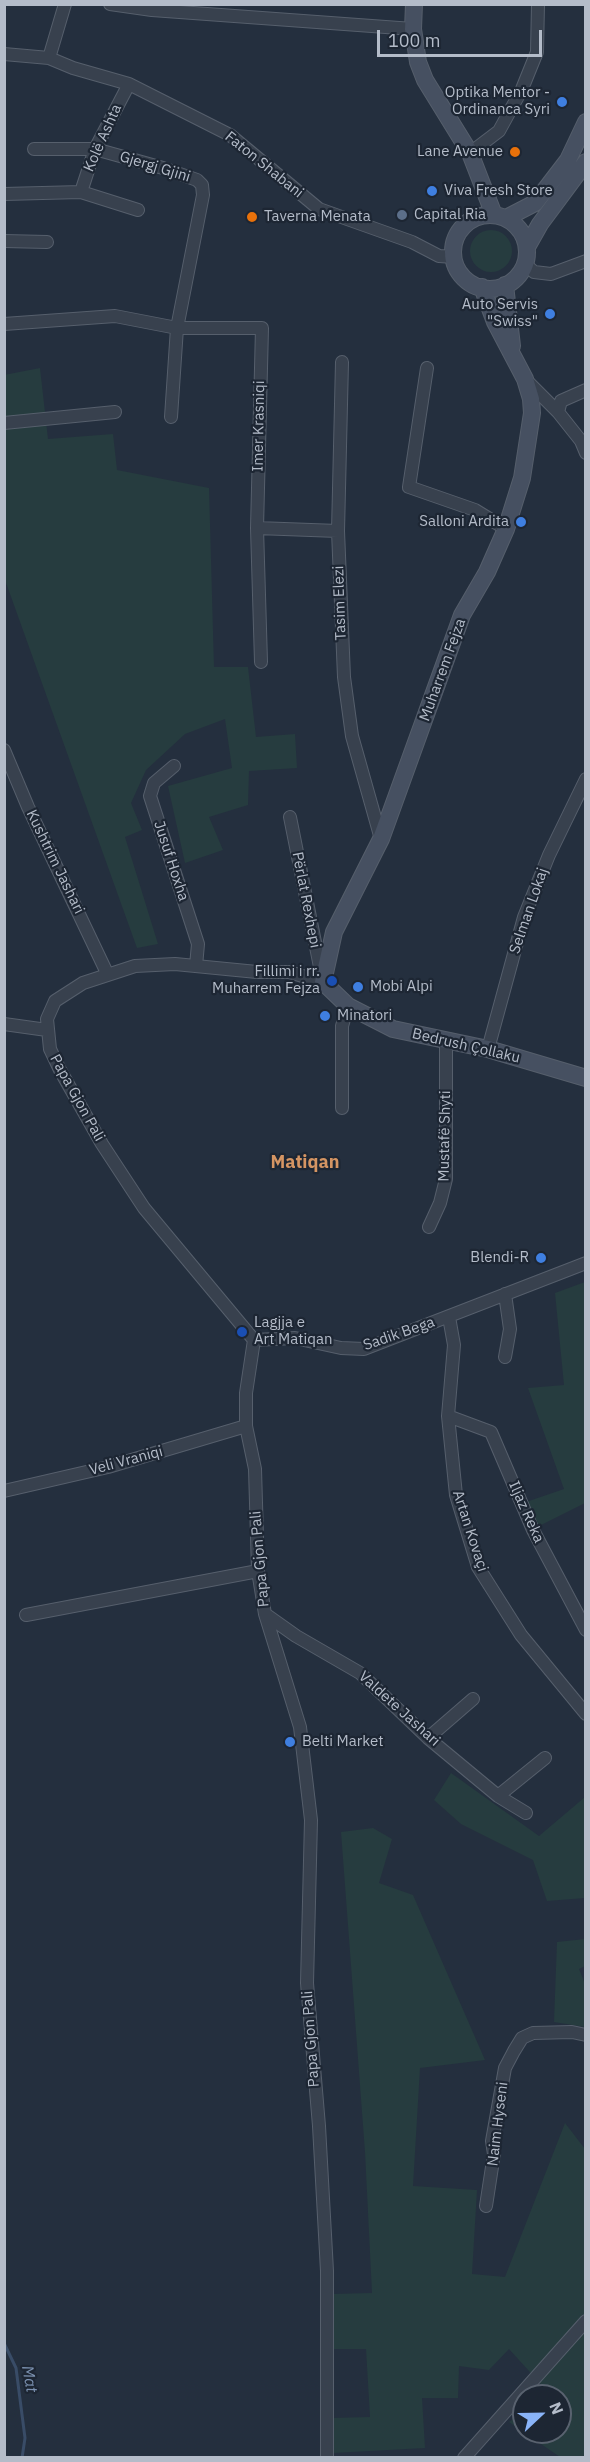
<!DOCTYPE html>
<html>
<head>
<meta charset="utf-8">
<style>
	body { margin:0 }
	#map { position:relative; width:590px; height:2462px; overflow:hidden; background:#242f3e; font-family:"IBM Plex Sans",sans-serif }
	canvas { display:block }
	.frame { position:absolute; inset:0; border:6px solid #b4bcc9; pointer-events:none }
	.north { position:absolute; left:512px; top:2384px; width:60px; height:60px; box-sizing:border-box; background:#1d2633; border:2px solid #59626f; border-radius:50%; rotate:68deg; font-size:16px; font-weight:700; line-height:24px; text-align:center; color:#b4bcc9 }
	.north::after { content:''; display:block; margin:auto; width:21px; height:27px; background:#8ab4f8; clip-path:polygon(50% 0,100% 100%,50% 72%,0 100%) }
	.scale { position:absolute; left:377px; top:30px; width:165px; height:27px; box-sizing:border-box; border:3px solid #b4bcc9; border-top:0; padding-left:8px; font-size:18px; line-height:21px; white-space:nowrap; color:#b4bcc9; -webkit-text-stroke:4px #1d2633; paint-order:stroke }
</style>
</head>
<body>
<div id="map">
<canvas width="590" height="2462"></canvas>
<div class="frame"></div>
<div class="north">N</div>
<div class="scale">100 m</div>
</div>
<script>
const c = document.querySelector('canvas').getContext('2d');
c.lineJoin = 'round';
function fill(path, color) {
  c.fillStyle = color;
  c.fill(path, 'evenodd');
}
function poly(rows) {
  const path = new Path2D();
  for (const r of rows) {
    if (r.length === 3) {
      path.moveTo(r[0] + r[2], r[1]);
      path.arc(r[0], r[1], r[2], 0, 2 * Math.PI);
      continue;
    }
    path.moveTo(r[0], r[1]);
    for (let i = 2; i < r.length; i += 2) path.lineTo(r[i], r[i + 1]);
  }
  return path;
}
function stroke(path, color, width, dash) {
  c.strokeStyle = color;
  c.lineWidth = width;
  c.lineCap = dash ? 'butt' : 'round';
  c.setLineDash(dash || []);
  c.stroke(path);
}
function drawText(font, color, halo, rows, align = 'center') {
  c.font = font + ' "IBM Plex Sans",sans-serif';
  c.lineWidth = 4.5;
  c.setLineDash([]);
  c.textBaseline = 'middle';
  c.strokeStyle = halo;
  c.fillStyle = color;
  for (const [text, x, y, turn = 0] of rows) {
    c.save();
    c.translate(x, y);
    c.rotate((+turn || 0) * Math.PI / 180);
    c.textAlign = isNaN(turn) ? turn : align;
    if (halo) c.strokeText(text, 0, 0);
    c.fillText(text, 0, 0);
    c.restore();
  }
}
fill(poly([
	[491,251,21],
	[40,368,48,439,113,434,117,470,209,488,214,667,248,667,256,737,295,734,297,768,249,771,248,805,209,817,223,850,185,863,168,786,232,768,225,719,185,734,146,770,131,803,142,830,125,837,158,944,137,948,5,580,4,375],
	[585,1282,585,1503,539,1526,526,1502,564,1489,528,1388,564,1385,555,1293],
	[451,1773,539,1836,585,1797,585,1898,547,1901,533,1860,461,1824,434,1800],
	[373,1828,392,1839,379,1883,413,1895,485,2060,420,2068,413,2186,477,2190,472,2274,505,2277,565,2123,585,2149,585,2457,560,2457,509,2422,524,2411,524,2432,560,2432,560,2396,545,2396,549,2393,509,2349,489,2370,459,2366,458,2398,422,2398,425,2448,333,2453,331,2418,370,2417,366,2349,333,2349,333,2294,372,2293,365,2152,341,1832],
	[585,1939,585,1966,579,1969,585,1984,585,2027,554,2022,557,1942]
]), '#263c3f');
stroke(poly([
	[4,2343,16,2368,25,2438,22,2458]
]), '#394c67', 3);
const street = poly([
	[110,4,152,10,413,29],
	[4,54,49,58,73,68,129,84,230,135,319,209,412,242,439,256,454,257],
	[49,58,65,4],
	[34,149,95,149,163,168,197,180,202,185,203,195,177,328,171,417],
	[470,153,499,131,522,89,537,52,538,4],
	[81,192,95,149,129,84],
	[4,194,81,192,138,210],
	[4,241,47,242],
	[525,264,534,272,551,274,586,261],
	[4,324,115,316,177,328,262,328,257,528,261,662],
	[342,362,338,531,344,677,352,736,381,839],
	[427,368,409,487,475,510,506,529],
	[526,380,558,412,561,401,586,390],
	[558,412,581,441,586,453],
	[4,423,115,412],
	[257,528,338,531],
	[4,750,28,807,107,973],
	[174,766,154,783,150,796,198,944,196,966],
	[290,817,323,982,289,972,257,972,175,964,135,966,83,983,55,1001,47,1019,50,1049,60,1070,102,1144,144,1208,254,1340,246,1393,246,1426,255,1469,258,1571,265,1614,300,1727,311,1820,307,1983,319,2126,327,2271,327,2458],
	[4,1024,47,1030],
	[488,1049,524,917,549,855,586,779],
	[342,1108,342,1026,348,1006],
	[429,1227,440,1203,446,1179,446,1042],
	[449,1317,454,1345,448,1416,456,1495,478,1567,521,1635,586,1714],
	[254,1340,295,1338,341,1348,364,1349,586,1263],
	[505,1357,510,1329,505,1294],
	[448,1416,491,1432,533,1530,586,1630],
	[4,1491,108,1467,246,1426],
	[265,1614,296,1636,360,1673,428,1738,498,1796,526,1813],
	[26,1615,258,1571],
	[428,1738,473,1699],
	[498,1796,545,1758],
	[486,2206,494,2154,492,2141,505,2068,514,2051,522,2038,533,2033,572,2032,586,2035],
	[464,2458,586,2321]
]);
const secondary = poly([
	[414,4,413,29,418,62,425,80,470,153,494,215],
	[490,252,37],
	[506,218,535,203,568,160,586,122],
	[527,247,540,224,586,162],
	[505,285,512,346],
	[482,287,495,322,525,379,531,399,532,413,522,478,506,529,487,572,462,615,381,839,334,932,323,982,348,1006,393,1029,488,1049,586,1078]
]);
stroke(street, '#565f6c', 14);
stroke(secondary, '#565f6c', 18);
stroke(street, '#38414e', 12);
stroke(secondary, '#465061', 16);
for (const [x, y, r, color] of [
	[562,102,6,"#3f7fe0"],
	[515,152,6,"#e8710a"],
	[432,191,6,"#3f7fe0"],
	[402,215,6,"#5c6f8a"],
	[252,217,6,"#e8710a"],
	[550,314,6,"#3f7fe0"],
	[521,522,6,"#3f7fe0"],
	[332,981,6,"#1a4fb4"],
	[358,987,6,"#3f7fe0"],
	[325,1016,6,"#3f7fe0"],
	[541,1258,6,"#3f7fe0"],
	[242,1332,6,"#1a4fb4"],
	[290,1742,6,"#3f7fe0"]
]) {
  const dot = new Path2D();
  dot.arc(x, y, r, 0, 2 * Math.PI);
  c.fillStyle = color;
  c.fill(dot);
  stroke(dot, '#1d2633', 2);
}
drawText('15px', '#b4bcc9', '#1d2633', [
	["Optika Mentor -",550,93,"right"],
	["Ordinanca Syri",550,110,"right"],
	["Lane Avenue",503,152,"right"],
	["Viva Fresh Store",444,191],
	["Capital Ria",414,215],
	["Taverna Menata",264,217],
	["Auto Servis",538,305,"right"],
	["\"Swiss\"",538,322,"right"],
	["Salloni Ardita",509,522,"right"],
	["Fillimi i rr.",320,972,"right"],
	["Muharrem Fejza",320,989,"right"],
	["Mobi Alpi",370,987],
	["Minatori",337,1016],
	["Blendi-R",529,1258,"right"],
	["Lagjja e",254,1323],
	["Art Matiqan",254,1340],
	["Belti Market",302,1742]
], 'left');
drawText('15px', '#b4bcc9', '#1d2633', [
	["Kolë Ashta",103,138,-66],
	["Faton Shabani",264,165,39],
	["Gjergj Gjini",155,167,17],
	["Imer Krasniqi",259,426,-89],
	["Tasim Elezi",340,603,-92],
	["Muharrem Fejza",443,670,-70],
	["Jusuf Hoxha",171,861,72],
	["Kushtrim Jashari",55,862,64],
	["Përlat Rexhepi",306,900,79],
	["Selman Lokaj",529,911,-71],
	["Bedrush Çollaku",466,1046,13],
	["Papa Gjon Pali",77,1098,61],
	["Mustafë Shyti",445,1136,-89],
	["Sadik Bega",399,1334,-19],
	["Veli Vraniqi",126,1461,-15],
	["Iljaz Reka",526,1512,66],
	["Artan Kovaçi",470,1531,72],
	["Papa Gjon Pali",260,1559,-95],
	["Valdete Jashari",399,1709,42],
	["Papa Gjon Pali",311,2039,-94],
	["Naim Hyseni",498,2124,-83]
]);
drawText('italic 16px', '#7c92b1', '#1d2633', [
	["Mat",29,2379,80]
]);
drawText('bold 18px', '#d59563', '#1d2633', [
	["Matiqan",305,1163]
]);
</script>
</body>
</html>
